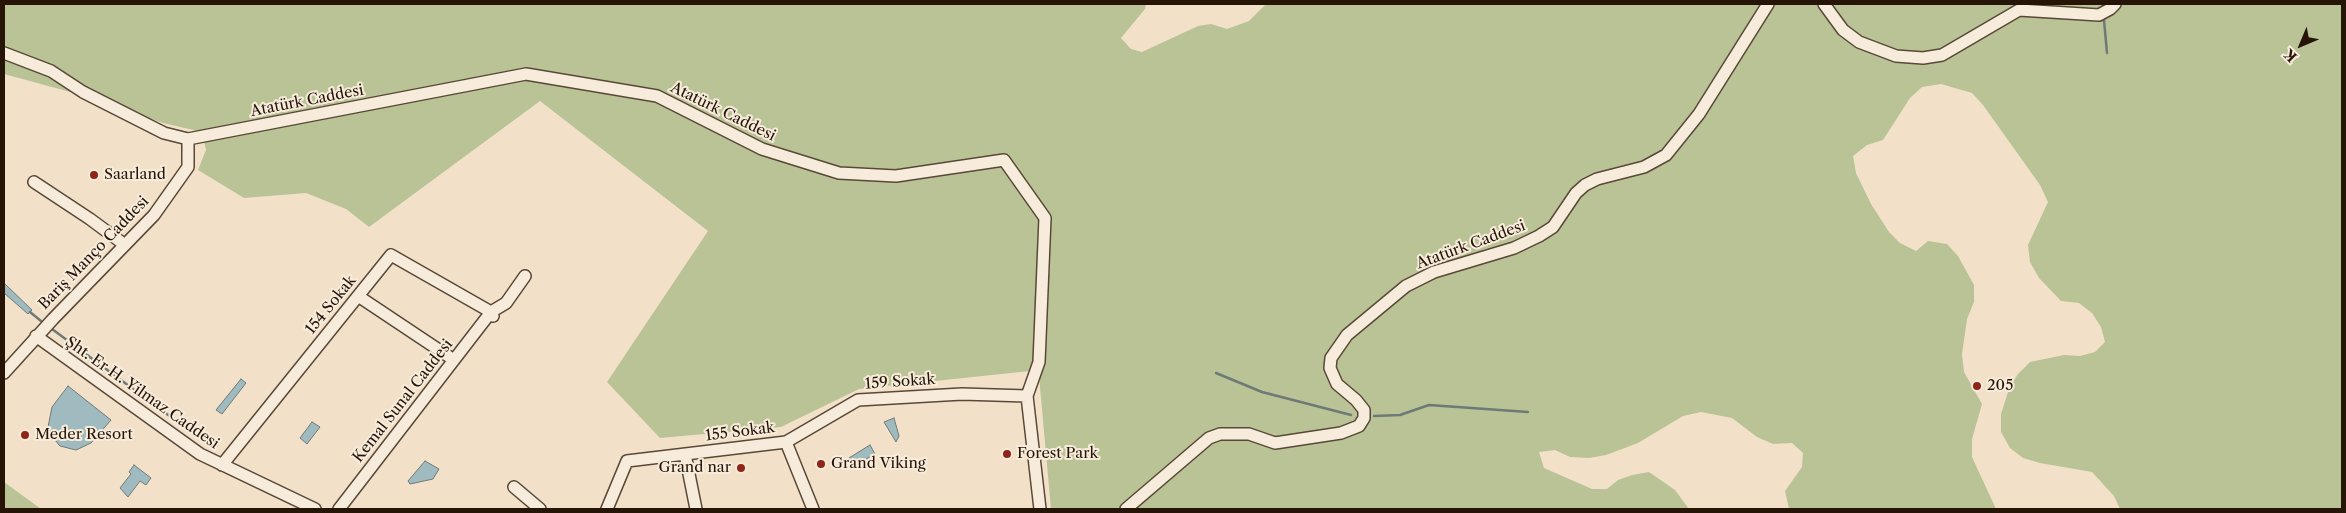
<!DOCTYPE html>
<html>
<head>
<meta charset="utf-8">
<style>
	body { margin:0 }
	#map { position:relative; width:2346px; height:513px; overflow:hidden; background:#f2e1c8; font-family:"Libre Caslon Text",serif }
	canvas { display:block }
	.frame { position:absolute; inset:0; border:5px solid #261507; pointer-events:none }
	.north { position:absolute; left:2276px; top:20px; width:50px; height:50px; -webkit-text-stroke:4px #f7ecdb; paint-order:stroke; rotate:225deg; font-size:14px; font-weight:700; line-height:20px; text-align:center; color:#261507 }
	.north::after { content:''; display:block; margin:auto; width:18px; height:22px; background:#261507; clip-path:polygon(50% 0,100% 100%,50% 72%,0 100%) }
</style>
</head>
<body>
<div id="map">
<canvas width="2346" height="513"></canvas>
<div class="frame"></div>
<div class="north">K</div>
</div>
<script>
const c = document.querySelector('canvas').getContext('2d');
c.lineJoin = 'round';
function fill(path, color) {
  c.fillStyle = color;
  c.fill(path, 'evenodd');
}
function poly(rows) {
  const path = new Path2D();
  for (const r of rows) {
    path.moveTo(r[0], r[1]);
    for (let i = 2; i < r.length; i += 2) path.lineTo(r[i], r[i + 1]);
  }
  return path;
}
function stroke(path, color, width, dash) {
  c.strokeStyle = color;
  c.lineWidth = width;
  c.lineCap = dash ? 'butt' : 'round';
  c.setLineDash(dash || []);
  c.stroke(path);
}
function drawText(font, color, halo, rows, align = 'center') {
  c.font = font + ' "Libre Caslon Text",serif';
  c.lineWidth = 4;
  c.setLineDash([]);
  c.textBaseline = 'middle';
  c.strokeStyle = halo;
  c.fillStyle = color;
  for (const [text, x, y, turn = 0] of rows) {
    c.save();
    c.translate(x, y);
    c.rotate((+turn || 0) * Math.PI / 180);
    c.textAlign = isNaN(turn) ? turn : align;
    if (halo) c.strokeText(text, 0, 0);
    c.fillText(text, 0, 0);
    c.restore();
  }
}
fill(poly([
	[4,4,1146,4,1145,9,1121,38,1131,49,1142,52,1198,26,1211,24,1227,29,1249,21,1266,4,2342,4,2342,509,2120,509,2114,496,2092,472,2040,463,2023,458,2010,448,2001,432,2001,414,2010,386,2018,374,2030,362,2064,355,2080,356,2095,352,2105,342,2101,327,2092,313,2079,303,2061,301,2039,278,2030,262,2028,245,2048,202,2040,185,1983,105,1972,93,1941,84,1922,87,1910,98,1883,140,1867,145,1853,156,1856,173,1871,204,1889,232,1900,243,1916,251,1928,241,1947,244,1958,256,1974,285,1974,302,1967,319,1962,354,1964,372,1982,404,1972,439,1972,457,1996,509,1789,509,1785,491,1802,467,1803,453,1792,443,1773,444,1757,437,1732,418,1701,412,1683,416,1638,443,1606,455,1589,458,1570,457,1555,450,1539,452,1544,468,1592,489,1607,489,1618,480,1632,475,1649,472,1675,490,1689,509,1051,509,1039,376,1030,371,859,389,781,427,660,438,607,382,708,231,540,101,369,227,346,209,306,193,244,198,198,170,206,150,202,132,163,123,85,96,4,74],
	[4,482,41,509,4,509]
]), '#b9c396');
const water = poly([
	[4,283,32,310,28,314,4,293,4,283],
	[241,379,246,383,222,414,216,410,241,379],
	[68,386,111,420,91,443,76,450,60,446,49,433,48,427,52,407,68,386],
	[894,418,899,436,896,442,884,422,894,418],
	[312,422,320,427,307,444,300,438,312,422],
	[870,445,875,454,854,466,849,458,870,445],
	[425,461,439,469,433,479,410,484,408,481,425,461],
	[134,465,151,478,146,485,140,481,128,497,120,488,131,474,129,472,134,465]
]);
fill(water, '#9fbbc0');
stroke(water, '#6f7976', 1);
stroke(poly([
	[2103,4,2103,5],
	[2104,20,2107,53],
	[30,312,41,321],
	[52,329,179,423,217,445],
	[1216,373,1262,392,1351,415],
	[1374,416,1400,415,1429,405,1528,412]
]), '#6f7976', 2.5);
const minor = poly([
	[1824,4,1843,30,1859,42,1896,56,1923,58,1942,55,2019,10,2099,15,2110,9,2115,4],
	[4,53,51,71,83,92,164,133,188,139,188,167,154,215,53,319,4,373],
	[188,139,526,74,657,96,762,149,839,173,896,176,1004,160,1045,218,1039,362,1027,396,1040,509],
	[34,182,90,219,125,245],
	[358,296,454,360],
	[493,316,491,312,506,303,525,276],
	[36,336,200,454,315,509],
	[786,442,858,400,962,394,1027,396],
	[685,454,696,509],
	[222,465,391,255,491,312,339,509],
	[514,487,540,509],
	[607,509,627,461,786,442,813,509],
	[1126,509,1209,438,1220,434,1249,434,1275,443,1341,433,1359,426,1364,418,1364,410,1356,400,1337,384,1330,368,1331,358,1347,335,1406,286,1434,272,1514,248,1539,236,1553,227,1576,193,1585,185,1597,179,1644,167,1666,155,1699,114,1768,4]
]);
stroke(minor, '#594837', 14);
stroke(minor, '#f7ecdb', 11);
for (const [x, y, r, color] of [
	[94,175,5,"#8f2418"],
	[1977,386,5,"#8f2418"],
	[25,435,5,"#8f2418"],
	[1007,454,5,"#8f2418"],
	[821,464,5,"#8f2418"],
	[741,468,5,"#8f2418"]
]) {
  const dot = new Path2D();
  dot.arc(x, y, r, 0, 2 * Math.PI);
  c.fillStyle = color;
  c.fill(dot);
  stroke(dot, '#f7ecdb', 2);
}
drawText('15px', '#261507', '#f7ecdb', [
	["Atatürk Caddesi",307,101,-11],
	["Atatürk Caddesi",723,112,26],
	["Atatürk Caddesi",1471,245,-20],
	["Bariş Manço Caddesi",94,253,-46],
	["154 Sokak",331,305,-51],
	["159 Sokak",900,382,-4],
	["Şht. Er H. Yilmaz Caddesi",142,393,35],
	["Kemal Sunal Caddesi",403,401,-52],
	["155 Sokak",740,432,-7]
]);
drawText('15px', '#261507', '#f7ecdb', [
	["Saarland",104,175],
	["205",1987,386],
	["Meder Resort",35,435],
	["Forest Park",1017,454],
	["Grand Viking",831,464],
	["Grand nar",731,468,"right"]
], 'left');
</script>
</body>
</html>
